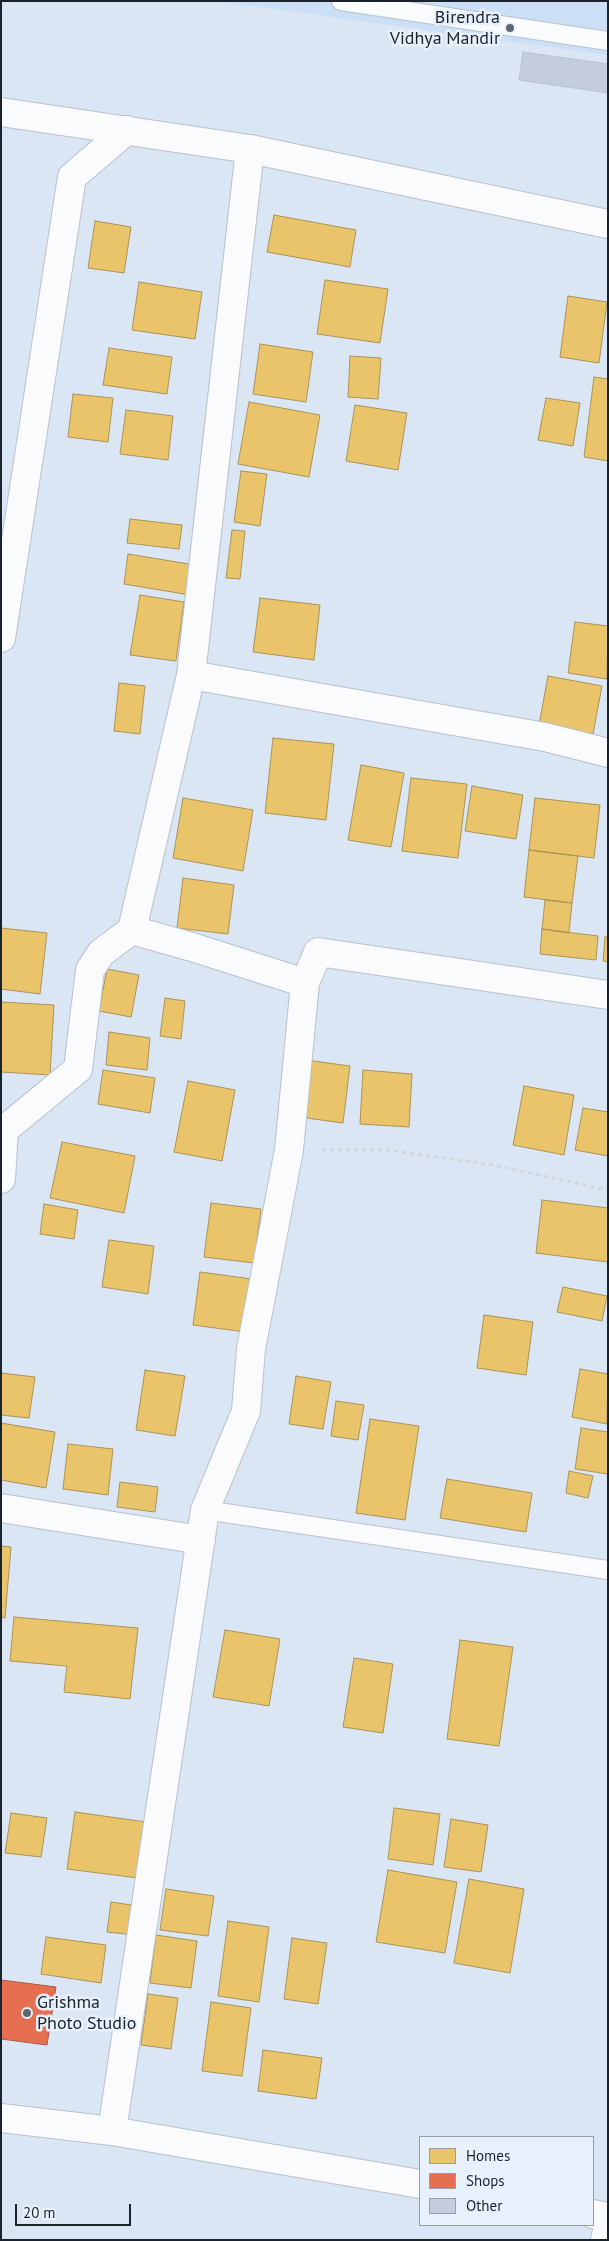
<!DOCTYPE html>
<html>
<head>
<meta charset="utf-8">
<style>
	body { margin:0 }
	#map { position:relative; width:609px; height:2241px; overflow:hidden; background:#dae6f4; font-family:"PT Sans",sans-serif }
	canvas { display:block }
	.frame { position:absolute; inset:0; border:2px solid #1a222b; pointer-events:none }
	.legend { position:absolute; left:419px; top:2136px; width:175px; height:90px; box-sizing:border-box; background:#e8f1fb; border:1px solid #969ea8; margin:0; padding:6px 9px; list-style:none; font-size:15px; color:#1a222b }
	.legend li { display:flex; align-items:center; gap:10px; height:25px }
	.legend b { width:25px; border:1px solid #969ea8 }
	.scale { position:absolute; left:15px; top:2204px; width:116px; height:22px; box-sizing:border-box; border:2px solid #1a222b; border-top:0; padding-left:6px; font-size:15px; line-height:18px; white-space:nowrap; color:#1a222b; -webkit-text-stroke:4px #e8f1fb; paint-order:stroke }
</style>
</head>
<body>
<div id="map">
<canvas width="609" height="2241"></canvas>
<div class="frame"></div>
<ul class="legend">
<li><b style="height:14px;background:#e9c46a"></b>Homes</li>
<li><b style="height:14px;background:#e76f51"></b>Shops</li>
<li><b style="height:14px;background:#c4cdde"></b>Other</li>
</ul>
<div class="scale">20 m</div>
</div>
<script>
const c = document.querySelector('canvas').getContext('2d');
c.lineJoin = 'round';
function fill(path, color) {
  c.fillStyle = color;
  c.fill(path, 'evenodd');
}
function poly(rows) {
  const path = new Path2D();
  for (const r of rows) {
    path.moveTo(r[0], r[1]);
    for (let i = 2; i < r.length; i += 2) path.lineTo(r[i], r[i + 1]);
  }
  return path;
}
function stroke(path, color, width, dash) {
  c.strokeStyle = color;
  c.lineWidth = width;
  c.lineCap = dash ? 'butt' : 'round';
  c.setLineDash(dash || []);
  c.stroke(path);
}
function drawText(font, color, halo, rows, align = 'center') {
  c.font = font + ' "PT Sans",sans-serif';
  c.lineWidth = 5;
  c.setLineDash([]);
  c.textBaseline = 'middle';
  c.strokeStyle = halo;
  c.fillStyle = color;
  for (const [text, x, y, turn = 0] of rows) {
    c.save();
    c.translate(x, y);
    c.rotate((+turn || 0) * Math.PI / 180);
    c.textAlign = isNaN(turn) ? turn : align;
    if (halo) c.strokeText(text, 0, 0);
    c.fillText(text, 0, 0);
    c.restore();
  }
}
fill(poly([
	[216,1,608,1,608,55]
]), '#cbdff6');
const homes = poly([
	[274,215,356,230,350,267,267,252,274,215],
	[95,221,131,227,124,273,88,268,95,221],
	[325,280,388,289,380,343,317,334,325,280],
	[139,282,202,292,195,339,132,330,139,282],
	[568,296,607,302,599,363,560,357,568,296],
	[260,344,313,352,306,402,253,394,260,344],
	[109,348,172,357,167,394,103,385,109,348],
	[350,356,381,358,378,399,348,397,350,356],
	[594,377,608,379,608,461,584,457,594,377],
	[73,394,113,398,108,442,68,437,73,394],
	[546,398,580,403,573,446,538,440,546,398],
	[249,402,320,415,309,477,238,464,249,402],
	[355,405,407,413,398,470,346,461,355,405],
	[126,410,173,416,168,460,120,454,126,410],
	[241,471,267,474,260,526,234,522,241,471],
	[130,519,182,525,179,549,127,543,130,519],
	[232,530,245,531,240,579,226,578,232,530],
	[128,554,195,565,190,595,124,584,128,554],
	[140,595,184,602,176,661,130,655,140,595],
	[260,598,320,605,314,660,253,652,260,598],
	[575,622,608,626,607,679,568,673,575,622],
	[548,676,602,686,593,734,539,725,548,676],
	[119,683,145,686,140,734,114,731,119,683],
	[273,738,334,744,326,820,265,813,273,738],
	[361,765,404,773,391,847,348,840,361,765],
	[411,778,467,784,458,858,402,851,411,778],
	[472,786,523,795,516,839,465,831,472,786],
	[183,798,253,810,243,871,173,858,183,798],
	[535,798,600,805,594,858,529,850,535,798],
	[529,850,578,856,572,903,524,897,529,850],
	[183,878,234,885,228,934,177,928,183,878],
	[545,900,572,903,569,933,542,929,545,900],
	[1,928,47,933,40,994,1,989,1,928],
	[542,929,598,936,596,960,540,954,542,929],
	[605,937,608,937,608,962,603,961,605,937],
	[107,969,139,975,131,1017,99,1011,107,969],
	[165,998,185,1001,181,1039,160,1036,165,998],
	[1,1002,54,1005,50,1075,1,1072,1,1002],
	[109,1032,150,1038,147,1070,106,1065,109,1032],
	[306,1060,350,1066,343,1123,299,1117,306,1060],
	[103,1070,155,1078,150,1113,98,1104,103,1070],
	[363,1070,412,1074,409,1127,360,1124,363,1070],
	[188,1081,235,1090,222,1161,174,1152,188,1081],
	[524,1086,574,1095,564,1155,513,1145,524,1086],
	[583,1108,608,1112,608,1156,575,1150,583,1108],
	[62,1142,135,1156,124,1213,50,1198,62,1142],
	[542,1200,608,1208,608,1262,536,1253,542,1200],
	[211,1203,261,1209,254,1263,204,1257,211,1203],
	[44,1204,78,1210,74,1239,40,1234,44,1204],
	[109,1240,154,1246,148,1294,102,1287,109,1240],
	[200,1272,252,1279,245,1332,193,1325,200,1272],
	[563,1287,607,1296,602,1321,557,1312,563,1287],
	[484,1315,533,1322,526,1375,477,1368,484,1315],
	[580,1369,608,1374,607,1424,572,1417,580,1369],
	[145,1370,185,1376,175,1436,136,1430,145,1370],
	[1,1373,35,1377,29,1418,1,1415,1,1373],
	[296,1376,331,1382,323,1429,289,1424,296,1376],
	[336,1401,364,1405,358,1440,331,1436,336,1401],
	[370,1419,419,1426,405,1520,356,1513,370,1419],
	[1,1423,55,1432,46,1488,1,1480,1,1423],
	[581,1428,608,1432,608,1474,575,1469,581,1428],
	[68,1444,113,1449,108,1495,63,1489,68,1444],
	[569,1471,593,1476,588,1498,566,1493,569,1471],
	[447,1479,532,1493,526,1532,440,1518,447,1479],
	[120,1482,158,1487,155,1512,117,1507,120,1482],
	[1,1546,11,1547,5,1618,1,1617,1,1546],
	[14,1617,138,1628,130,1699,64,1692,67,1666,10,1661,14,1617],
	[225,1630,280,1639,269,1706,213,1697,225,1630],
	[460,1640,513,1647,499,1746,447,1739,460,1640],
	[354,1658,393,1664,383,1733,343,1727,354,1658],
	[394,1808,440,1814,433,1865,388,1859,394,1808],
	[75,1812,146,1822,138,1878,67,1869,75,1812],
	[11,1813,47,1818,41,1857,5,1853,11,1813],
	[451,1819,488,1825,481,1872,444,1867,451,1819],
	[388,1870,457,1882,445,1953,376,1942,388,1870],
	[469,1879,524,1889,510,1973,454,1963,469,1879],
	[166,1889,214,1896,208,1936,160,1930,166,1889],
	[111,1902,138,1906,134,1935,107,1932,111,1902],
	[228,1921,269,1927,259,2002,218,1996,228,1921],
	[156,1935,197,1941,191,1988,150,1983,156,1935],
	[46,1937,106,1945,101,1983,41,1974,46,1937],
	[292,1938,327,1943,318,2004,284,1999,292,1938],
	[148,1994,178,1998,171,2049,141,2045,148,1994],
	[211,2002,251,2008,242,2076,202,2071,211,2002],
	[263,2050,322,2058,316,2099,258,2091,263,2050]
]);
fill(homes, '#e9c46a');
stroke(homes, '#ab9357', 1);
const shops = poly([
	[1,1980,56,1987,47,2045,1,2039,1,1980]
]);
fill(shops, '#e76f51');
stroke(shops, '#aa5846', 1);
const building = poly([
	[523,52,608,64,608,93,519,80,523,52]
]);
fill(building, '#c4cdde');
stroke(building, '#bac1cc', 1);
const service = poly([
	[341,1,608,41],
	[205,1510,608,1570]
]);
const minor = poly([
	[1,112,250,149,608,224],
	[1,638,72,177,127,130],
	[191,675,545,737,608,753],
	[132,930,191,675,250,149],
	[1,1179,4,1130,78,1069,90,970,101,953,132,930,192,947,305,983],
	[1,1508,201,1540],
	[112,2131,205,1510,246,1411,251,1349,289,1150,305,983,318,952,608,995],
	[605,2240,608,2227]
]);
const tertiary = poly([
	[1,2118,112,2131,420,2184],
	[593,2214,608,2217]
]);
stroke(service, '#b8c1cc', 20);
stroke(minor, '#b8c1cc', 30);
stroke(tertiary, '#b8c1cc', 30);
stroke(poly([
	[322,1150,387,1150,493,1165,608,1190]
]), '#d3d7da', 3, [4, 4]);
stroke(service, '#f9fbfd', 18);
stroke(minor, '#f9fbfd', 28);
stroke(tertiary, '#f9fbfd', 28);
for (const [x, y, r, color] of [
	[510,28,5,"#5d6771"],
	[27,2013,5,"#5d6771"]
]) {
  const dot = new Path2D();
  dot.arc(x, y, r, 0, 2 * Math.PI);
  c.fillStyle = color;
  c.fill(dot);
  stroke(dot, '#e8f1fb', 2);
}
drawText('18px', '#1a222b', '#e8f1fb', [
	["Birendra",500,18],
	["Vidhya Mandir",500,39],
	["Grishma",37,2003,"left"],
	["Photo Studio",37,2024,"left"]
], 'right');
</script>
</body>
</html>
